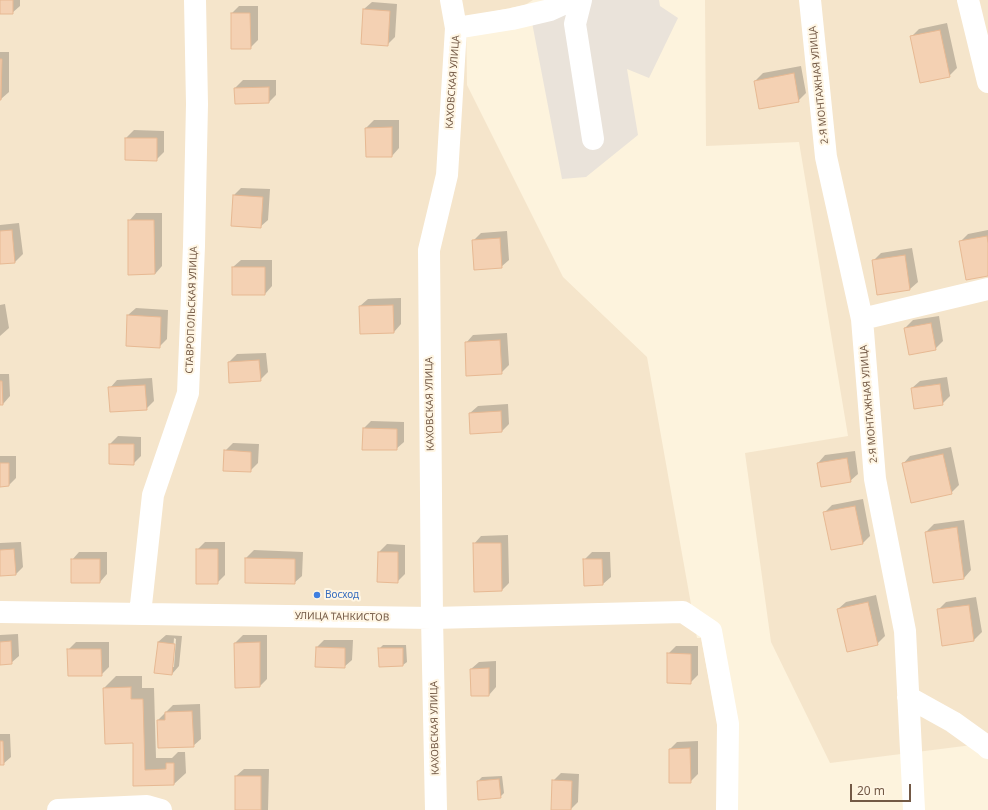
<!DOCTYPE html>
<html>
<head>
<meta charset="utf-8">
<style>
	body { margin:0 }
	#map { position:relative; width:988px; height:810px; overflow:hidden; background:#fdf3dd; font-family:"Noto Sans",sans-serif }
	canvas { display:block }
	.scale { position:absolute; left:850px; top:784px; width:61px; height:18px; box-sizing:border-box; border:2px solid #735945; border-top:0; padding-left:5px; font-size:12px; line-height:14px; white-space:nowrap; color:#735945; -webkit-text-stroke:3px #fff6e4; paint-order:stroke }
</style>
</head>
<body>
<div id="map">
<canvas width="988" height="810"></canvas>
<div class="scale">20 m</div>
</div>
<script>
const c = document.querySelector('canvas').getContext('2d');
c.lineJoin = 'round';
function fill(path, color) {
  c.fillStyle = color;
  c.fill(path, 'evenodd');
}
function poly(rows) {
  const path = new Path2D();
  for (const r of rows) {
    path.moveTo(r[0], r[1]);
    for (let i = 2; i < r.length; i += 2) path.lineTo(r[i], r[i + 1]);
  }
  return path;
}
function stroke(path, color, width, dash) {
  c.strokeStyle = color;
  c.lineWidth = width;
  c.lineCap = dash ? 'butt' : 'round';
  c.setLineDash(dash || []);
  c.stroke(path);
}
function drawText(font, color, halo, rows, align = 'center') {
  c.font = font + ' "Noto Sans",sans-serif';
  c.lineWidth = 4;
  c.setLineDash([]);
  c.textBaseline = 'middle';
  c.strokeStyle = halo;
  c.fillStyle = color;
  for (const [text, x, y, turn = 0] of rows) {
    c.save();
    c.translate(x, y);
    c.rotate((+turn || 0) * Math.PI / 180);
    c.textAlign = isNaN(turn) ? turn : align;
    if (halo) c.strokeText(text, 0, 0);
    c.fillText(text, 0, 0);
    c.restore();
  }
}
fill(poly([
	[0,0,533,0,525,5,466,17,467,85,563,277,647,357,697,638,701,638,717,722,717,810,0,810],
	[705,0,988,0,988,743,830,763,771,642,745,453,848,436,799,142,706,146]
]), '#f5e5cb');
fill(poly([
	[548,0,659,0,660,6,678,18,649,78,627,69,638,135,586,177,562,179,530,12]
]), '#eae3da');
fill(poly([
	[0,0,20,0,20,6,12,13,0,13],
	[372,2,397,4,395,37,387,45,364,9],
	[239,6,258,6,258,40,250,48,232,13],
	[947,23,957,68,949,76,912,36,919,29],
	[0,52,9,52,9,92,1,99,0,99],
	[801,66,806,93,798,101,755,81,763,73],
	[243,80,276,80,276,95,269,102,235,88],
	[374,120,399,120,399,148,392,156,366,128],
	[134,130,164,131,164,152,156,160,126,138],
	[241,188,270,189,268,220,260,227,234,195],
	[136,213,162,213,162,266,155,274,129,221],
	[19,223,23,254,15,262,0,263,0,225],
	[988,230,988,275,960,242,968,234],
	[507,231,509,260,501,267,473,241,481,233],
	[912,248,918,282,910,289,878,294,873,261,881,253],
	[241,260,272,260,272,286,265,294,233,267],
	[401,298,401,324,394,332,360,306,368,299],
	[5,304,9,328,0,336,0,305],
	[136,308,168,310,167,339,159,347,128,315],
	[939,316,943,341,935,349,905,328,913,320],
	[507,333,509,365,501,373,466,343,473,335],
	[266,353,268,372,260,380,229,362,237,354],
	[0,374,9,374,10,396,3,404,0,404],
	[947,377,950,396,942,404,912,388,920,381],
	[152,378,154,401,146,409,110,388,117,380],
	[508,404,509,424,502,431,470,413,478,406],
	[371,421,404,422,404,442,396,449,364,428],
	[118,436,141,437,141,456,133,464,110,444],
	[233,443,259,444,258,463,250,471,225,451],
	[951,447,959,485,951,493,903,464,910,456],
	[855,451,858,474,850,481,821,486,818,463,825,455],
	[0,456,16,456,16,478,9,485,0,486],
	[863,499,870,536,862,544,825,512,832,505],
	[964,520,971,570,964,578,926,532,934,524],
	[508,535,509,583,502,590,474,544,481,536],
	[21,542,23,567,16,574,0,575,0,543],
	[205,542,225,542,225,575,217,583,197,550],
	[387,544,405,545,405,574,397,582,378,581,379,552],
	[254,550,303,552,302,576,294,583,246,558],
	[79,552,107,552,107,574,100,582,72,560],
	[592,552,610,552,611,577,603,584,584,560],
	[876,595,885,636,877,644,838,609,846,602],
	[976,597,982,632,974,640,943,645,938,610,946,602],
	[18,634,19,656,11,663,0,664,0,635],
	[166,635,182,636,179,666,172,674,158,642],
	[174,638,176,639,174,667,172,667],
	[243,635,267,635,267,679,260,686,235,643],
	[324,640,353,640,352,660,344,667,317,647],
	[76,642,109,642,109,667,101,675,68,650],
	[383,645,406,645,407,662,403,665,379,649],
	[676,646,698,646,698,675,690,683,668,654],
	[496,661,496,687,489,695,471,669,479,662],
	[116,676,142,676,142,688,154,688,156,758,172,758,178,752,185,752,186,773,174,784,134,785,134,742,105,743,104,688],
	[200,704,201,739,193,746,158,720,173,705],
	[0,734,10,734,11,757,3,764,0,764],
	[698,741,698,774,690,782,670,749,677,742],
	[244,769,269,769,268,810,236,810,236,776],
	[561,773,579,774,578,802,570,810,553,781],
	[502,776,504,793,500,797,478,781,482,777]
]), '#0003');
const building = poly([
	[0,0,13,0,13,14,0,14,0,0],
	[363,9,390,11,388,46,361,44,363,9],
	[231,13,250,13,251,49,231,49,231,13],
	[940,30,950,77,920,83,910,36,940,30],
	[0,59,2,59,1,100,0,100,0,59],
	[794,73,799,102,759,109,754,81,794,73],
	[269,87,269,103,235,104,234,88,269,87],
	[392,127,392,157,366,157,365,128,392,127],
	[125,138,157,138,157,161,125,160,125,138],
	[233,195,263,197,261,228,231,226,233,195],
	[128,220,154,220,155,274,128,275,128,220],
	[12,230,15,263,0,264,0,231,12,230],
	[987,236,988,243,988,276,966,280,959,241,987,236],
	[500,238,502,268,474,270,472,240,500,238],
	[905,255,910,290,877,295,872,260,905,255],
	[232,267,265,267,265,295,232,295,232,267],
	[393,305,394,333,360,334,359,306,393,305],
	[127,315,161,317,160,348,126,346,127,315],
	[931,323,936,350,909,355,904,328,931,323],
	[500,340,502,374,466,376,465,342,500,340],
	[259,360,261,381,229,383,228,362,259,360],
	[0,381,2,381,3,405,0,405,0,381],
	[940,384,943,405,914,409,911,388,940,384],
	[145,385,147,410,110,412,108,387,145,385],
	[501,411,502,432,470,434,469,413,501,411],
	[363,428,397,429,397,450,362,450,363,428],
	[109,444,134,444,134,465,109,464,109,444],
	[224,450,251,452,251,472,223,471,224,450],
	[943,454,952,494,911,503,902,463,943,454],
	[847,458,851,482,821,487,817,463,847,458],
	[0,463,9,463,9,486,0,487,0,463],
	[855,506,863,544,831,550,823,512,855,506],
	[957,527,964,579,933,583,925,532,957,527],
	[473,543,501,543,502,591,474,592,473,543],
	[14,549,16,575,0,576,0,550,14,549],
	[196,549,218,549,218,584,196,584,196,549],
	[378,552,398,552,398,583,377,582,378,552],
	[245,558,295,559,295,584,245,583,245,558],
	[71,559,100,559,100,583,71,583,71,559],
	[583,559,602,559,603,585,584,586,583,559],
	[868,602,878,645,847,652,837,609,868,602],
	[969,605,974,641,942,646,937,609,969,605],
	[11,641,12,664,0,665,0,642,11,641],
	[158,642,175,644,172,675,154,673,158,642],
	[260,642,260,687,235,688,234,643,260,642],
	[316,647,345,648,345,668,315,667,316,647],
	[378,648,403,648,403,666,379,667,378,648],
	[67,649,101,649,102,676,68,676,67,649],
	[667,653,691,654,691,684,667,683,667,653],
	[489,668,489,696,471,696,470,669,489,668],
	[131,687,131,699,143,699,145,770,166,769,166,763,174,763,174,785,133,786,133,743,105,744,103,688,131,687],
	[192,711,194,747,158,748,157,720,165,720,165,712,192,711],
	[0,741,3,741,4,765,0,765,0,741],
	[690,748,691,783,669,783,669,749,690,748],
	[235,776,261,776,261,810,235,810,235,776],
	[499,779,501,798,478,800,477,781,499,779],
	[552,780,572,781,571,810,551,810,552,780]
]);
fill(building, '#f4d1b3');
stroke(building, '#e7b993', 1);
stroke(poly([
	[581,0,575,24,593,139],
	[810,0,826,157,862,319,875,479,905,631,914,810],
	[968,0,988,82],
	[456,28,512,19,550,10,572,0],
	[862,319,988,289],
	[0,612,432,618,683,612,711,631,728,724,727,810],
	[140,614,153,495,188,393,194,246,197,104,195,0],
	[908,697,953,722,985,745,988,748],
	[58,810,147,806,161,810],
	[436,810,432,618,429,250,447,175,456,28,451,0]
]), '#fff', 22);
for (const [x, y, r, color] of [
	[317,595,4,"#3f7fe0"]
]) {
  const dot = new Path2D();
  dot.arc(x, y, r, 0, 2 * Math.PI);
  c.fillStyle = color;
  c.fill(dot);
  stroke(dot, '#fff6e4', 1.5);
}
drawText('10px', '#735945', '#fff6e4', [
	["КАХОВСКАЯ УЛИЦА",453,82,-86],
	["2-Я МОНТАЖНАЯ УЛИЦА",819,85,-96],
	["СТАВРОПОЛЬСКАЯ УЛИЦА",192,310,-88],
	["КАХОВСКАЯ УЛИЦА",430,404,-91],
	["2-Я МОНТАЖНАЯ УЛИЦА",869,404,-95],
	["УЛИЦА ТАНКИСТОВ",342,617,1],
	["КАХОВСКАЯ УЛИЦА",435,728,-91]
]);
drawText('10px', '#366cbe', '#fff6e4', [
	["Восход",325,595]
], 'left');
</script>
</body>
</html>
